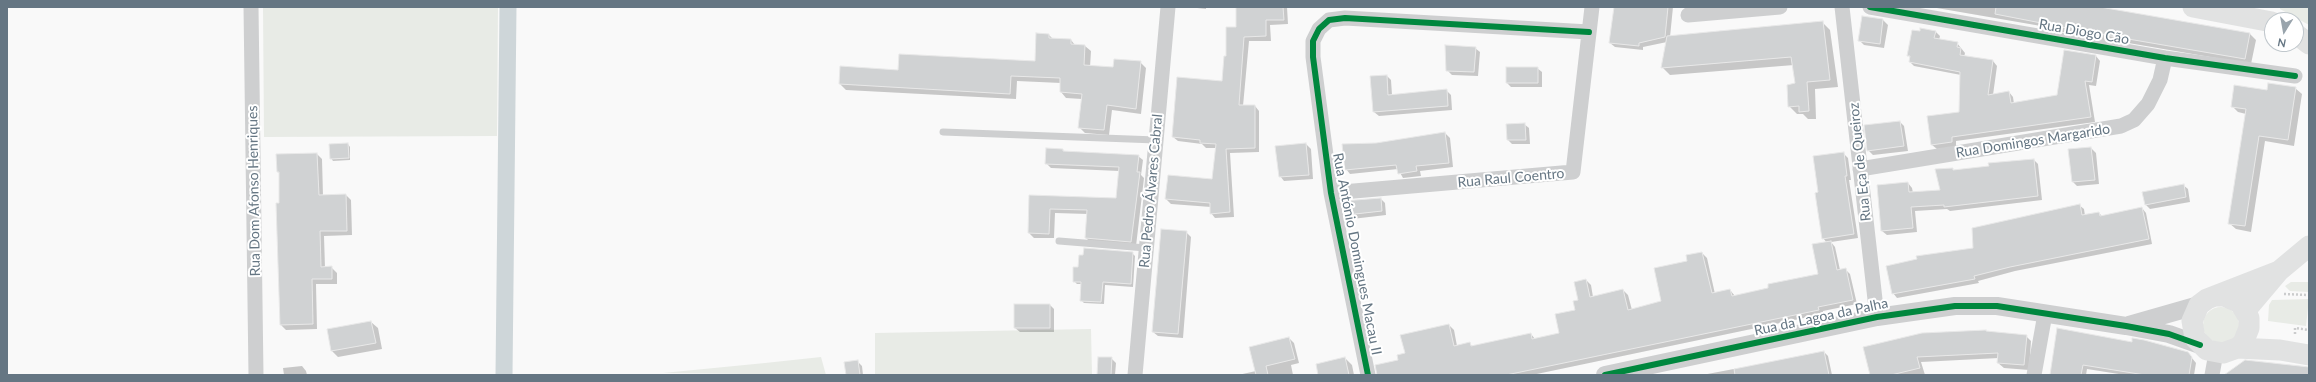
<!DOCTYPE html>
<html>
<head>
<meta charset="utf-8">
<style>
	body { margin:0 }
	#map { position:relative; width:2316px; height:382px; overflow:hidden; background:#f9f9f9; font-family:Lato,sans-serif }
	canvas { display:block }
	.frame { position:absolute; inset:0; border:8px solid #657683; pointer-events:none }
	.north { position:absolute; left:2264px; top:12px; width:40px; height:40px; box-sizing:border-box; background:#fff; border:1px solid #c1c8cd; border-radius:50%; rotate:191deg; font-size:11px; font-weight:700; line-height:16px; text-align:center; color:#657683 }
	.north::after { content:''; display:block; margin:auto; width:14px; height:18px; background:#99a4ac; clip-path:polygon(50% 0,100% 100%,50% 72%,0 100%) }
</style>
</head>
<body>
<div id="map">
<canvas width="2316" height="382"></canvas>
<div class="frame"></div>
<div class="north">N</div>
</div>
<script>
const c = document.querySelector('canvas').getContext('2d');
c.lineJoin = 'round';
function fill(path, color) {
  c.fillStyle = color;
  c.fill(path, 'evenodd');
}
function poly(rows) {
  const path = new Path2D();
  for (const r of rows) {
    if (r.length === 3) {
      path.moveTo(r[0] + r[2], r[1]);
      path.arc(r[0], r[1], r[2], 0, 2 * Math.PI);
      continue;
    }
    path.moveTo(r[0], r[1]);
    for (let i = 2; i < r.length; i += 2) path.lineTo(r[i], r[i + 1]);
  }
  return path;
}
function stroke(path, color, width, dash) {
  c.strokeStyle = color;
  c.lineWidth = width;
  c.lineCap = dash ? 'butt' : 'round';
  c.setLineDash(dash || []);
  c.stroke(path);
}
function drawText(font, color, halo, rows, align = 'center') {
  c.font = font + ' Lato,sans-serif';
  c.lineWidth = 4;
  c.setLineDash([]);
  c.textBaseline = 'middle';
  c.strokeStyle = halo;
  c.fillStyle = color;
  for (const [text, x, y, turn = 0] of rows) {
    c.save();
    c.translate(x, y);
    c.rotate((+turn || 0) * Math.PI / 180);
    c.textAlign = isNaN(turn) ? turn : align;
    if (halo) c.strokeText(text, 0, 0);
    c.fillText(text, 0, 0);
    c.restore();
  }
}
fill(poly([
	[263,7,498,7,497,136,264,137],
	[2280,7,2309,8,2309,25,2280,9],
	[2291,282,2309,282,2309,292,2290,291,2285,286],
	[2309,299,2306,326,2268,321,2269,305,2272,300],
	[2221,325,18],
	[1091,329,1092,375,875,375,875,333],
	[821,357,826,375,663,373,765,363]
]), '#e8ebe6');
fill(poly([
	[1188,7,1206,7,1206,9],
	[1237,7,1287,7,1288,24,1270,25,1271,41,1249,41,1243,106,1255,106,1259,111,1259,152,1230,153,1234,217,1215,218,1211,213,1211,207,1171,204,1166,199,1213,180,1216,148,1206,148,1202,144,1178,141,1173,137,1223,82,1227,57,1238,28],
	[1615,7,1673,7,1670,37,1822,22,1830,30,1838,87,1815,89,1816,119,1808,119,1803,114,1797,114,1789,106,1796,84,1794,65,1670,75,1662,67,1667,42,1643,47,1643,50,1615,47,1610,43],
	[1931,7,2094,7,2250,34,2256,40,2251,64,2105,39,2104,43,2073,37,2069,33,2044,29,2041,26],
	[1863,17,1883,20,1888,25,1884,48,1864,45,1860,41],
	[1935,31,1940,36,1939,40,1957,43,1965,53,1964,57,1993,61,1997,66,1993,95,2009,92,2013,97,2014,104,2057,96,2096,56,2100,61,2096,86,2089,85,2095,122,1956,141,1956,147,1937,149,1932,145,1960,112,1961,75,1914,66,1910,62,1911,58,1908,55],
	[1049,35,1053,39,1071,40,1075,45,1085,46,1091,51,1090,67,1114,68,1140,62,1146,68,1141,114,1112,110,1109,135,1085,133,1079,127,1082,99,1066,98,1061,92,1061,83,1017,81,1016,99,846,90,840,84,899,71,1036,62],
	[1475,48,1480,52,1478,76,1452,75,1447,70],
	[1537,68,1542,72,1542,87,1511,87,1507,83],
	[1387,76,1391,80,1392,95,1446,90,1451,95,1452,110,1379,116,1374,112],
	[2295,88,2302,94,2294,146,2265,141,2251,232,2236,229,2229,223,2246,114,2238,112,2232,106,2267,91],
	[1900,122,1904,126,1908,151,1873,155,1868,150],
	[1524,124,1529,128,1530,144,1512,144,1508,140],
	[1445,133,1450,138,1453,167,1420,171,1421,176,1403,178,1398,169,1350,174,1346,169,1376,144],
	[348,144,350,147,350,160,333,161,331,158],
	[1306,144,1311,149,1313,179,1284,181,1280,176],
	[2091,148,2096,153,2099,184,2077,186,2073,182],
	[1047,150,1063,150,1065,153,1138,156,1143,160,1141,175,1144,178,1136,246,1090,242,1086,238,1088,214,1055,213,1054,238,1034,238,1029,233,1030,196,1117,199,1119,171,1051,168,1046,163],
	[1843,153,1848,158,1851,180,1849,180,1858,238,1831,242,1835,247,1840,270,1845,269,1850,274,1857,304,1823,311,1823,314,1532,375,1381,375,1406,354,1449,325,1454,330,1457,346,1470,344,1472,346,1531,334,1535,339,1560,334,1577,311,1586,280,1591,285,1593,297,1623,290,1628,295,1632,310,1662,302,1688,261,1702,253,1707,258,1715,294,1730,290,1735,296,1819,275,1827,243,1823,238,1819,193],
	[317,154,322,159,323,196,346,195,351,200,352,235,324,236,325,268,332,268,337,273,337,284,316,284,317,329,286,330,281,325,280,174,278,172,277,155],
	[2034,160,2038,164,2042,200,1950,211,1947,209,1915,211,1917,232,1887,235,1882,231,1908,183,1912,188,1913,193,1942,191,1952,169,1954,171],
	[2183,185,2188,189,2190,202,2150,209,2146,205],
	[1381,199,1385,203,1386,215,1352,219,1347,214],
	[2079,205,2084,209,2085,216,2099,213,2102,216,2142,208,2146,213,2152,244,2015,271,1978,281,1979,283,1897,298,1893,293,1974,249],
	[1186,232,1191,237,1183,338,1158,336,1153,332],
	[1132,253,1135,256,1133,287,1105,285,1104,304,1084,303,1081,300,1082,284,1077,284,1074,281],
	[1050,305,1054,309,1054,332,1020,332,1015,328],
	[371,322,378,328,382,349,338,357,332,351],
	[2058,329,2188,353,2196,363,2194,375,2125,375,2087,369,2086,375,2050,375],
	[1986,331,1988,333,2026,336,2031,341,2029,370,2004,368,1998,363,1999,358,1921,362,1925,375,1871,375,1864,348],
	[1289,338,1294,343,1299,363,1291,365,1293,375,1238,375,1256,371],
	[1824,352,1828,356,1832,375,1702,375],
	[1111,358,1116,363,1115,375,1098,375],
	[1345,358,1352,365,1354,375,1319,375],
	[857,361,862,366,863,375,847,375],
	[302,366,306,371,307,375,284,375,283,368]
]), '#0003');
stroke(poly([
	[504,375,508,7]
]), '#ced6d9', 17);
const building = poly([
	[1236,7,1283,7,1284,20,1266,20,1266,36,1244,37,1239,105,1255,105,1255,148,1226,149,1230,212,1210,214,1210,203,1165,199,1168,175,1212,179,1216,144,1200,143,1200,140,1172,137,1177,77,1222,81,1224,56,1226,56,1226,27,1236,27,1236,7],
	[1614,7,1668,7,1665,37,1639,43,1639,46,1609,43,1614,7],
	[1996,7,2100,7,2250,33,2245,59,2099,34,2099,37,2066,32,2067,28,1995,14,1996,7],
	[1862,16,1883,19,1880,44,1858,41,1862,16],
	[1823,21,1830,80,1807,82,1809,111,1799,112,1799,106,1788,107,1787,85,1795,83,1791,57,1661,68,1667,36,1823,21],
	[1920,28,1936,31,1934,38,1958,42,1957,47,1961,48,1960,55,1993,60,1988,95,2009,91,2011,103,2057,95,2064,50,2096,55,2092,82,2085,81,2091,117,1952,137,1952,142,1931,145,1927,116,1959,112,1960,72,1909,62,1910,56,1907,56,1912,30,1920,31,1920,28],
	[1036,33,1049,34,1049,38,1071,39,1071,44,1085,45,1084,65,1113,67,1114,59,1141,61,1136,109,1107,105,1104,130,1078,128,1082,94,1060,92,1060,78,1011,76,1010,94,839,84,840,66,898,70,899,54,1035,61,1036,33],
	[1445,45,1476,47,1474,72,1446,71,1445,45],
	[1506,67,1538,67,1538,83,1506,83,1506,67],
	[1387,75,1388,95,1447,89,1448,106,1373,112,1370,76,1387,75],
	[2268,83,2296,87,2288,140,2259,136,2245,226,2228,224,2246,109,2231,107,2234,85,2267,90,2268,83],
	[1900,121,1904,146,1867,151,1864,125,1900,121],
	[1525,123,1526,140,1507,140,1506,124,1525,123],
	[1445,132,1449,163,1416,166,1417,171,1398,174,1396,165,1345,170,1342,144,1376,143,1445,132],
	[348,143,349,158,330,159,329,144,348,143],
	[1306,143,1309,175,1279,177,1275,146,1306,143],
	[2091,147,2095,180,2072,182,2068,149,2091,147],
	[1046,148,1063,149,1063,151,1139,155,1137,172,1140,172,1131,242,1085,238,1087,210,1050,209,1049,234,1028,233,1029,195,1116,198,1119,167,1045,164,1046,148],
	[1844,152,1847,176,1845,176,1854,234,1822,239,1815,193,1818,192,1813,156,1844,152],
	[317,153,319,195,346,194,347,231,320,231,321,267,332,266,332,279,312,279,313,324,280,325,276,203,279,203,279,172,277,172,276,154,317,153],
	[2034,159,2038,196,1944,207,1944,205,1911,207,1913,228,1881,231,1877,185,1908,182,1909,192,1940,190,1935,169,1953,168,1953,170,1989,166,1988,163,2034,159],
	[2184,184,2186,197,2145,205,2142,192,2184,184],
	[1381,198,1382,211,1346,215,1343,201,1381,198],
	[2080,204,2082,215,2099,212,2100,216,2142,207,2149,239,2010,267,1974,276,1975,279,1892,294,1886,266,1917,259,1916,256,1973,248,1972,228,2080,204],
	[1161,229,1187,231,1178,334,1152,332,1161,229],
	[1831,241,1837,270,1846,268,1853,300,1818,307,1819,310,1506,375,1377,375,1375,365,1398,360,1397,355,1405,353,1400,335,1449,324,1454,346,1470,342,1471,346,1531,333,1532,339,1559,333,1555,314,1575,310,1573,301,1578,300,1574,282,1586,279,1590,297,1623,289,1628,310,1661,301,1654,268,1687,261,1686,255,1702,252,1712,293,1730,289,1732,296,1768,288,1768,284,1818,274,1812,244,1831,241],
	[1084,248,1133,252,1131,284,1103,282,1101,302,1080,301,1081,282,1073,282,1073,267,1078,267,1079,255,1083,255,1084,248],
	[1014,304,1050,304,1050,328,1014,328,1014,304],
	[371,321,376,343,331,351,327,329,371,321],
	[2057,328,2132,342,2132,338,2144,340,2188,352,2192,357,2189,375,2145,375,2083,365,2081,375,2050,375,2057,328],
	[1986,330,1986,331,2027,335,2024,365,1997,363,1998,353,1917,357,1920,368,1891,375,1870,375,1863,347,1922,333,1986,330],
	[1289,337,1295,359,1266,366,1268,375,1256,375,1249,347,1289,337],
	[1824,351,1829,375,1735,375,1734,369,1824,351],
	[1098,357,1112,357,1111,375,1097,375,1098,357],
	[1345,357,1349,375,1318,375,1316,364,1345,357],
	[858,360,860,375,846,375,844,362,858,360],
	[2245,360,2309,367,2309,375,2224,375,2245,360]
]);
fill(building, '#d0d2d3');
stroke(building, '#e8e8e8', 1);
stroke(poly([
	[2284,294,2309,295],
	[2295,334,2295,328,2309,330]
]), '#cbcccd', 2.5, [2, 2]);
stroke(poly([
	[943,132,1156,140],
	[1059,241,1146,248]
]), '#cecfd0', 7);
stroke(poly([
	[251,7,256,375],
	[1842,7,1877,317],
	[1870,7,2165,58,2295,76],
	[1688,15,1780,7],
	[1860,169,2121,126,2134,120,2148,104,2160,80,2165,58],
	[1331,193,1573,172,1592,7],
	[1135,375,1168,7],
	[1368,375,1331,193,1313,57,1313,41,1319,29,1329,20,1345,18,1589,32],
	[2034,375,2045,314],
	[2212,375,2216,353]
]), '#cecfd0', 15);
stroke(poly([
	[2129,325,2199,305],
	[1605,375,1877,317,1955,306,1997,306,2126,326,2169,334,2200,345]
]), '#cecfd0', 18);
stroke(poly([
	[2193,7,2272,22],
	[2296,34,2309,44],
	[2215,296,2224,296,2240,303,2249,318,2249,328,2243,343,2237,348,2223,353,2207,350,2195,338,2192,321,2199,305,2207,299,2279,271],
	[2246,310,2279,271,2309,246],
	[2237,348,2280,350,2309,355]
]), '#e1e2e2', 21);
stroke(poly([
	[1870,7,2165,58,2295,76],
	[1368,375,1331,193,1313,57,1313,41,1319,29,1329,20,1345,18,1589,32],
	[1605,375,1877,317,1955,306,1997,306,2126,326,2169,334,2200,345]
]), '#00873e', 6);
drawText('14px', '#657683', '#fff', [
	["Rua Diogo Cão",2084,32,10],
	["Rua Domingos Margarido",2033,141,-9],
	["Rua Eça de Queiroz",1860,162,-96],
	["Rua Raul Coentro",1511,178,-5],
	["Rua Dom Afonso Henriques",254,191,-91],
	["Rua Pedro Álvares Cabral",1151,191,-85],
	["Rua António Domingues Macau II",1357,254,79],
	["Rua da Lagoa da Palha",1821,317,-12]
]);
</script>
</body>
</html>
